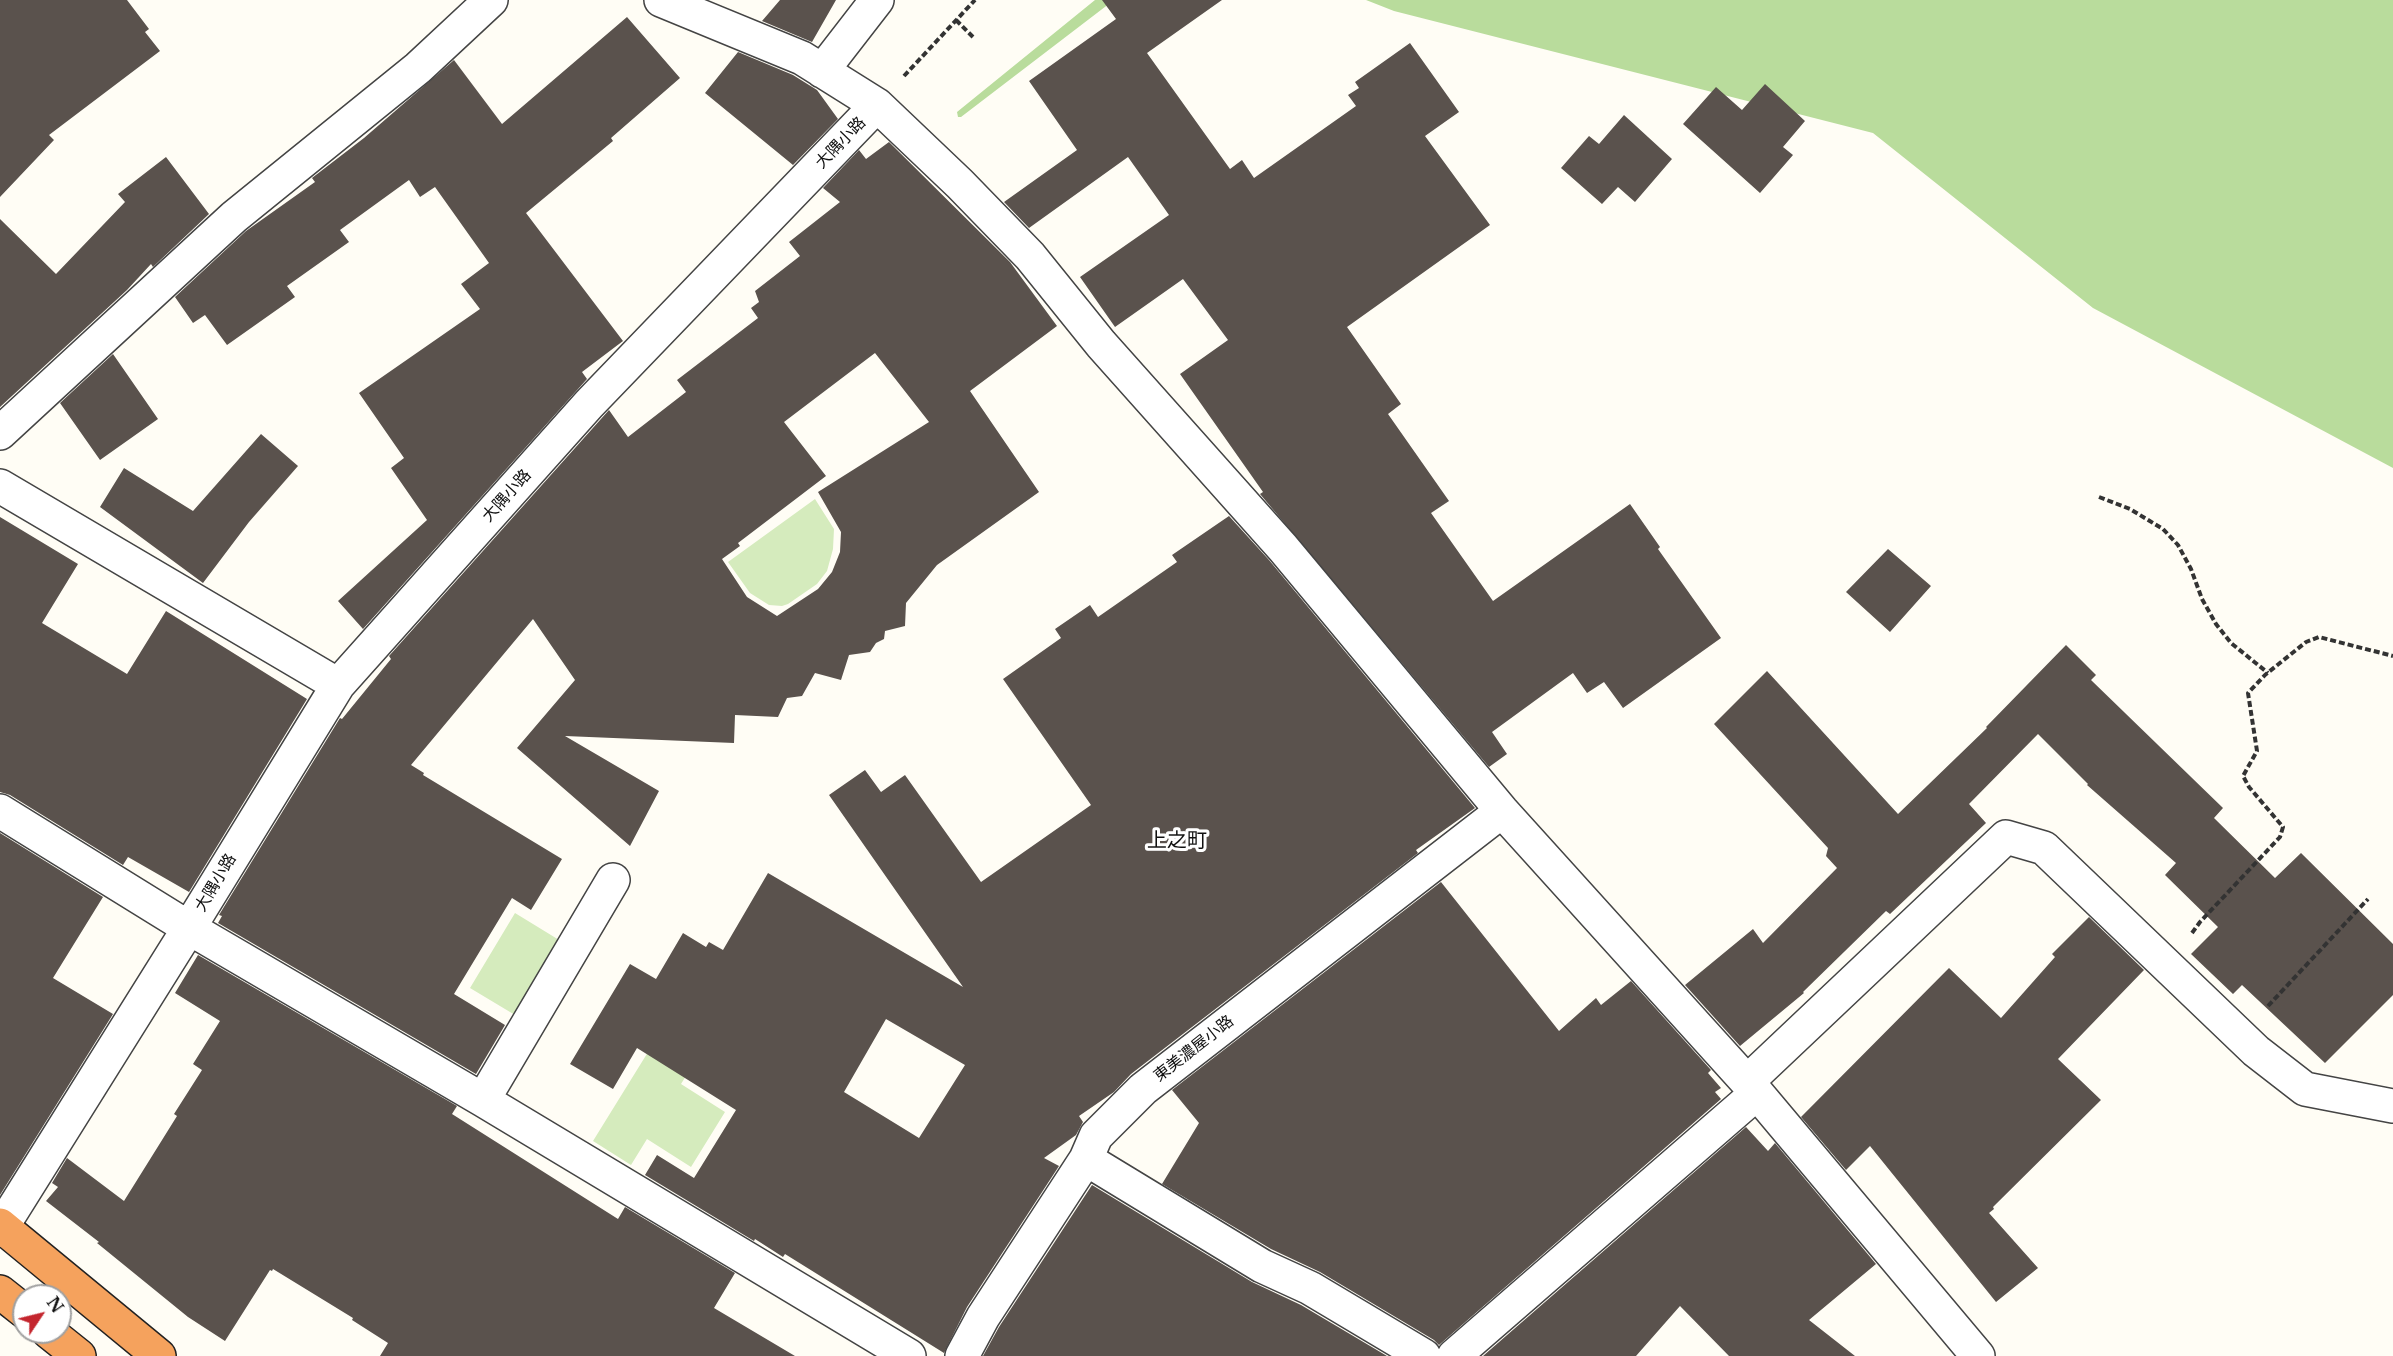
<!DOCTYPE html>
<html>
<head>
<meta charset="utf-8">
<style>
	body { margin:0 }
	#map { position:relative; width:2393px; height:1356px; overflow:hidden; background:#fffdf5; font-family:"Libre Baskerville",serif }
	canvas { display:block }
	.north { position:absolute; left:12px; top:1284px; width:60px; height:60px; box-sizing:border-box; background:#fff; border:2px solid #a0a0a0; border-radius:50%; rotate:55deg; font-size:16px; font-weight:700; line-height:24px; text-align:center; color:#111 }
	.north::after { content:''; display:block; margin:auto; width:21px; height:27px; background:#c4262e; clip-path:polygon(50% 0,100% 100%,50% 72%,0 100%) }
</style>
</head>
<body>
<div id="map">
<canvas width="2393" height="1356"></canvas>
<div class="north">N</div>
</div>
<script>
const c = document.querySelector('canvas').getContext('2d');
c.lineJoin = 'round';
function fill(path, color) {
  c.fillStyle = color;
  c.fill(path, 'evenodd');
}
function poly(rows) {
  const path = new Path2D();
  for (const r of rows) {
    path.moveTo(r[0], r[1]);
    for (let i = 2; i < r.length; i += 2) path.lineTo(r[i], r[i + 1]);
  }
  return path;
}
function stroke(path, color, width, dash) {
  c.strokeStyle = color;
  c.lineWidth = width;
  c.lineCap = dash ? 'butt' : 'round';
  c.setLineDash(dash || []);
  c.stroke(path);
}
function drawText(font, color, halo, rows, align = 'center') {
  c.font = font + ' "Libre Baskerville","Noto Sans JP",serif';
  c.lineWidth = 6;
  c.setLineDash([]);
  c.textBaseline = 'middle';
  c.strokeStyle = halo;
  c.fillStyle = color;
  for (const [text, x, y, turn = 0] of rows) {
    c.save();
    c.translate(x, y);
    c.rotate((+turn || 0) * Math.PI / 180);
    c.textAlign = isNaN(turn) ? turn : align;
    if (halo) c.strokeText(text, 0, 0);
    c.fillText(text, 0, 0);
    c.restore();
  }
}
fill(poly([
	[815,499,834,529,833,549,827,571,817,584,788,604,782,606,769,605,750,593,728,562],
	[515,913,564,943,520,1018,470,988],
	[679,1002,717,1026,681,1084,725,1112,691,1167,647,1139,631,1165,593,1141]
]), '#d5ebbd');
fill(poly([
	[1095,0,1114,0,961,117,958,117,957,112],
	[1366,0,2393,0,2393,468,2093,308,1873,133,1394,11]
]), '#b9dc9c');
fill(poly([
	[0,0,127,0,149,29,145,32,160,51,49,135,54,140,0,197],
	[780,0,836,0,812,42,762,21],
	[1102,0,1222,0,1147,53,1230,169,1242,160,1254,178,1356,106,1348,95,1359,88,1355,82,1410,43,1459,112,1425,136,1490,225,1347,327,1401,404,1388,414,1449,501,1431,513,1493,601,1630,504,1660,547,1658,549,1721,638,1623,708,1604,682,1587,693,1573,673,1492,732,1507,754,1489,767,1260,494,1263,492,1180,374,1228,340,1183,279,1115,327,1080,277,1169,215,1128,157,1029,228,1004,202,1077,150,1029,81,1116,19],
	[627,17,680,78,611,138,613,141,526,213,623,341,582,372,587,379,363,629,338,601,427,520,391,468,404,458,359,393,480,309,461,284,489,263,435,187,420,197,409,180,340,230,349,242,287,286,295,297,227,345,205,315,193,323,175,297,246,231,315,182,312,178,364,138,454,60,502,124],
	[738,52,793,75,817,90,838,119,793,165,705,93],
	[1765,84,1805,121,1783,147,1793,155,1760,193,1683,124,1716,87,1742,110],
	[1624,115,1672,159,1635,202,1618,187,1602,204,1561,168,1589,136,1599,144],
	[889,142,1010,262,1057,326,970,391,1039,492,937,565,906,603,905,626,885,631,884,639,876,643,870,652,849,655,841,680,815,673,802,696,787,698,778,717,735,715,734,743,565,736,659,791,630,846,517,748,575,680,533,619,411,765,424,773,423,775,562,859,531,910,512,898,454,994,505,1025,476,1074,218,923,222,916,219,915,340,718,342,719,391,659,389,656,609,410,628,437,686,392,677,380,758,318,751,308,759,302,755,291,800,256,789,242,840,202,823,188,859,150,866,159],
	[875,353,929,422,818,492,841,532,840,552,832,572,818,589,777,616,747,597,722,559,740,546,738,543,826,476,784,422],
	[166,157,209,214,153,267,151,264,127,290,0,407,0,219,56,274,125,202,118,194],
	[113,354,158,419,100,460,60,403],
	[261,434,298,466,249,522,203,583,100,507,124,468,193,511],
	[1229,516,1269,560,1475,808,1416,850,1418,853,1131,1074,1114,1092,1079,1116,1083,1122,1076,1135,1044,1158,1059,1166,967,1307,944,1353,785,1254,783,1257,755,1239,754,1241,645,1175,657,1155,694,1178,736,1110,637,1048,613,1089,570,1064,630,964,656,979,683,933,706,947,709,942,723,950,768,873,963,987,829,795,865,770,881,792,905,775,981,882,1091,805,1003,679,1061,638,1055,629,1090,605,1098,617,1177,562,1172,555],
	[886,1019,965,1065,919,1138,844,1092],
	[0,517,78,564,42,623,127,674,166,611,307,699,189,892,128,857,123,865,10,795,0,792],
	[1888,549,1931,586,1890,632,1846,592],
	[2066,645,2096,675,2091,680,2223,808,2214,818,2275,878,2301,853,2393,944,2393,995,2325,1063,2242,985,2233,994,2191,954,2218,927,2165,875,2176,863,2087,785,2088,784,2038,734,1969,804,1986,823,1890,914,1886,911,1803,992,1804,993,1740,1046,1685,985,1753,929,1763,943,1837,868,1826,856,1828,848,1714,724,1767,671,1898,814,1987,728,1986,727],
	[0,833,103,897,53,978,113,1014,0,1195],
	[1441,882,1559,1031,1596,998,1601,1005,1631,981,1711,1070,1708,1073,1721,1088,1715,1092,1721,1099,1439,1345,1434,1340,1320,1272,1271,1249,1162,1184,1199,1123,1172,1090],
	[2089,917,2144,970,2058,1059,2101,1100,1993,1207,1994,1209,1989,1213,2038,1268,1996,1302,1870,1146,1846,1170,1801,1117,1949,968,2001,1018,2055,957,2052,954],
	[198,955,457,1106,452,1114,618,1219,625,1207,735,1273,714,1308,795,1356,380,1356,388,1343,352,1320,353,1318,273,1269,272,1271,270,1270,225,1341,188,1317,97,1243,99,1242,46,1201,58,1187,52,1183,67,1158,124,1201,177,1116,174,1114,202,1070,193,1064,220,1021,175,993],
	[1746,1127,1768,1151,1775,1143,1876,1264,1809,1320,1855,1356,1729,1356,1680,1306,1636,1356,1483,1356],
	[1092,1185,1252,1282,1301,1305,1387,1356,983,1356,999,1327]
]), '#5a524d');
const minor = poly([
	[661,0,802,58,877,105,960,184,1030,256,1101,344,1283,548,1502,811,1757,1093,1978,1356],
	[822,71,877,0],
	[0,433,234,217,418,68,491,0],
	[0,486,338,685],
	[0,811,189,928,483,1100,909,1356],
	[1747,1082,2006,837,2044,848,2256,1051,2305,1089,2393,1106],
	[483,1100,613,880],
	[1086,1159,1262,1266,1310,1288,1424,1356],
	[0,1230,189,928,338,685,589,404,877,105],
	[962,1356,983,1317,1086,1159,1096,1136,1143,1089,1502,811],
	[1454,1356,1757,1093]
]);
const highway = poly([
	[0,1225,159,1356],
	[0,1292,24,1311],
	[49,1332,79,1356]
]);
stroke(minor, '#444', 36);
stroke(highway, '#222', 36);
stroke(poly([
	[956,20,973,37],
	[904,76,975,0],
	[2099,497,2130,509,2163,529,2178,545,2191,569,2202,599,2216,624,2231,643,2268,673],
	[2192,933,2200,922,2280,837,2283,827,2249,787,2243,776,2257,751,2248,693,2265,675,2306,642,2319,637,2393,656],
	[2268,1006,2368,899]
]), '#333', 4, [6, 3]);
stroke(minor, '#fff', 33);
stroke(highway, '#f5a25d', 33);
drawText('16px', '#111', '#fff', [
	["大隅小路",841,143,-46],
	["大隅小路",507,496,-48],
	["大隅小路",216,883,-59],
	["東美濃屋小路",1194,1049,-38]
]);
drawText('20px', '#111', '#fff', [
	["上之町",1177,841]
]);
</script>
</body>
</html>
